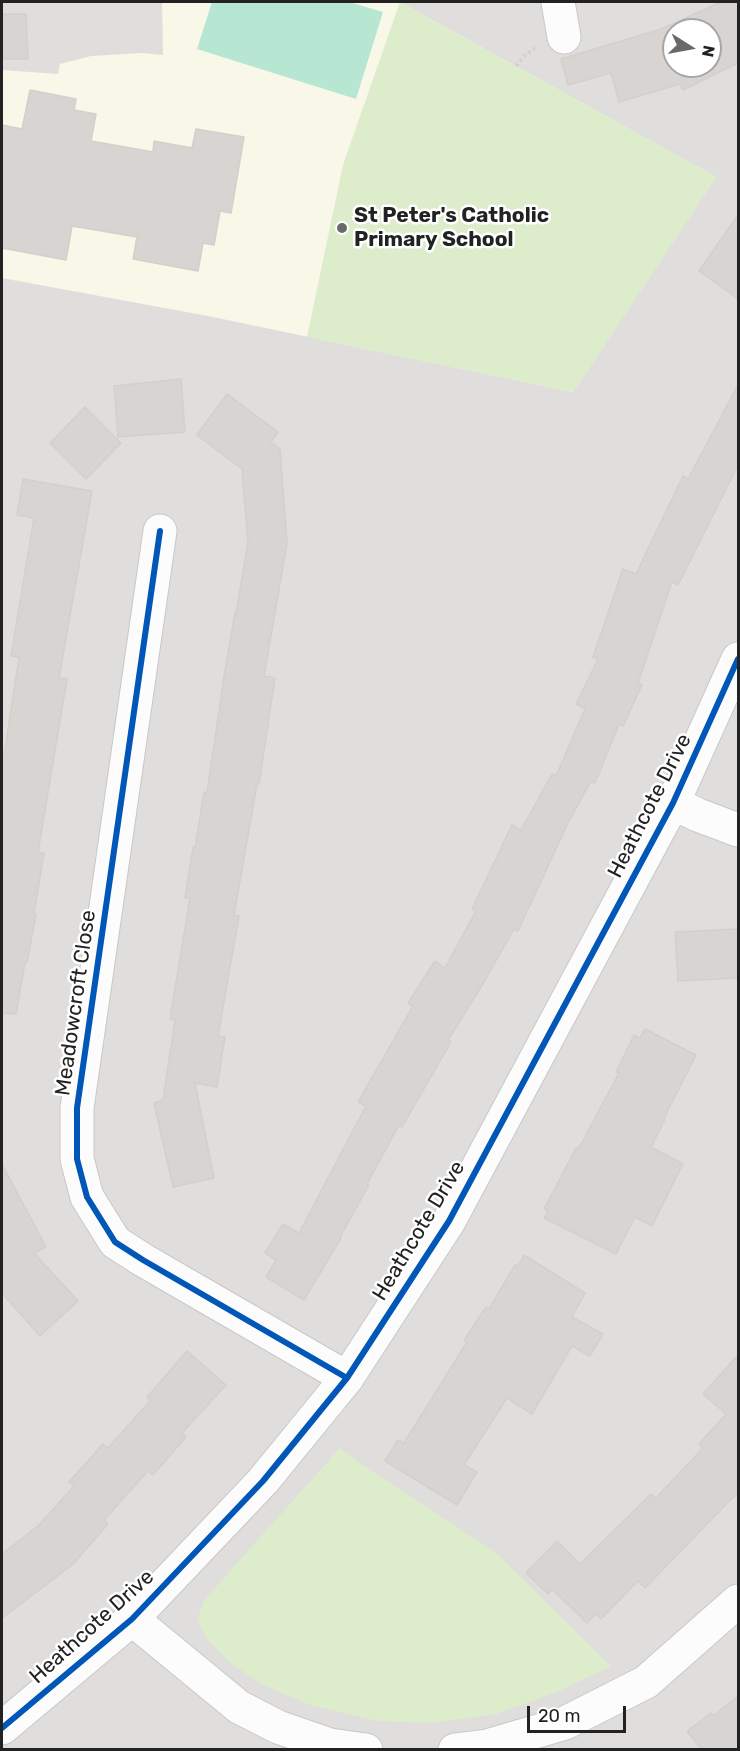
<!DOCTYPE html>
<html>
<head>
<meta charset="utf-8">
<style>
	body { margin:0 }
	#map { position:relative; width:740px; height:1751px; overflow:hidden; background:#f0eeeb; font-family:Rubik,sans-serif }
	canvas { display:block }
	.frame { position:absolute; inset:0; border:3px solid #222; pointer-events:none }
	.north { position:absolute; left:662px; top:18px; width:60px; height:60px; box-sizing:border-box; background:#fff; border:2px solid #a7a7a7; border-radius:50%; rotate:101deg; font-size:16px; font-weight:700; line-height:24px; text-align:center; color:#222 }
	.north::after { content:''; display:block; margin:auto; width:21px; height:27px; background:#6a6968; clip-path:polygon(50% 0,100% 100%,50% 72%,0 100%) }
	.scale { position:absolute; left:527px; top:1706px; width:99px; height:27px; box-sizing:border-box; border:3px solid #222; border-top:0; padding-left:8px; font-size:18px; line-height:21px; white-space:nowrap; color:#222; -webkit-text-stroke:4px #fff; paint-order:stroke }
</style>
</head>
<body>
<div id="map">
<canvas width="740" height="1751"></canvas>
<div class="frame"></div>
<div class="north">N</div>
<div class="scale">20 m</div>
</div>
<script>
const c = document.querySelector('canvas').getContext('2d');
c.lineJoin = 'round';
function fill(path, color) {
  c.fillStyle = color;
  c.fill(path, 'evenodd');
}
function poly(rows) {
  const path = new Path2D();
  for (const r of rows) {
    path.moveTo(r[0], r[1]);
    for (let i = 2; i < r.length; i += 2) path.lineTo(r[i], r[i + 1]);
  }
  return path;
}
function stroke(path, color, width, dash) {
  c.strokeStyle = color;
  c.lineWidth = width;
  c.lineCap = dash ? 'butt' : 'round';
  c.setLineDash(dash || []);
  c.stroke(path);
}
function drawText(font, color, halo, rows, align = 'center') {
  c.font = font + ' Rubik,sans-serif';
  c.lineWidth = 5;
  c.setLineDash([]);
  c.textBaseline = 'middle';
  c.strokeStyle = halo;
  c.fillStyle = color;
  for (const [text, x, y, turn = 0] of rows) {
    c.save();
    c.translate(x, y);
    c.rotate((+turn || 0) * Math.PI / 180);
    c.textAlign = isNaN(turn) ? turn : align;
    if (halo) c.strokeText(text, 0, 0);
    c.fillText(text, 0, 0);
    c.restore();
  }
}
fill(poly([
	[2,2,738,2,738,1749,2,1749],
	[674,30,710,30,710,66,674,66]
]), '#dfdedc');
fill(poly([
	[162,2,400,2,716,177,573,392,208,316,2,278,2,70,58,74,60,64,91,56,142,53,163,55]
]), '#f8f7e8');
fill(poly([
	[400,2,716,177,573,392,307,337,343,165],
	[340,1448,360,1463,495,1552,611,1666,557,1692,496,1714,433,1723,377,1721,310,1705,263,1685,230,1663,206,1638,197,1620,204,1600]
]), '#ddeccb');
fill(poly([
	[212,2,349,2,383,12,356,99,197,49]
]), '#b7e6d2');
const building = poly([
	[721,2,738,2,738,63,683,90,680,84,619,102,611,73,568,85,561,59,661,29,721,2],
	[674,30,710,30,710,66,674,66,674,30],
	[2,14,26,14,28,59,2,59,2,14],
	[30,90,76,99,74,110,96,114,91,141,153,152,154,141,192,148,196,129,244,137,231,213,220,211,214,245,203,243,198,271,133,259,137,237,72,226,66,260,2,248,2,125,22,129,30,90],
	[738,215,738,299,699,271,738,215],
	[181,379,185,432,118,437,114,386,181,379],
	[738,385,738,465,678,585,672,582,638,683,642,685,623,726,619,724,595,783,591,781,567,825,518,931,514,929,484,982,448,1040,451,1042,402,1127,399,1125,367,1184,369,1185,340,1237,341,1238,304,1300,266,1277,276,1260,265,1253,283,1224,299,1233,366,1106,358,1102,413,1006,408,1003,435,961,445,968,476,911,472,909,512,825,521,830,552,774,556,776,585,709,576,704,598,659,593,657,623,569,636,574,683,476,688,479,738,385],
	[227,394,278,432,271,442,280,449,287,543,264,676,275,678,259,784,257,784,234,915,239,916,218,1036,225,1037,217,1087,195,1083,214,1178,173,1187,154,1103,163,1100,175,1020,170,1019,190,898,185,898,193,847,195,848,204,792,207,793,225,670,235,613,236,613,248,542,242,469,197,435,227,394],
	[85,407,121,443,86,479,50,443,85,407],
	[23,479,92,491,59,678,67,679,38,852,44,853,34,914,36,914,27,962,25,962,16,1014,2,1013,2,770,19,657,11,656,34,518,17,515,23,479],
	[738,929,738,978,678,981,675,932,738,929],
	[645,1029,696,1055,664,1118,665,1119,651,1147,683,1164,652,1226,635,1217,616,1254,544,1218,548,1211,544,1209,576,1148,579,1148,619,1073,616,1072,634,1035,640,1038,645,1029],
	[2,1164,46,1247,34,1253,78,1301,40,1336,2,1293,2,1164],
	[524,1255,585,1293,572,1317,603,1334,590,1356,572,1346,532,1414,507,1398,464,1465,477,1472,457,1505,385,1461,398,1440,404,1443,467,1342,464,1340,486,1307,489,1309,515,1265,518,1266,524,1255],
	[187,1351,226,1385,182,1433,186,1437,153,1475,148,1471,104,1520,108,1524,72,1565,2,1618,2,1554,38,1526,74,1486,69,1482,103,1444,108,1448,151,1400,147,1397,187,1351],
	[738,1355,738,1492,645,1588,638,1581,601,1619,596,1614,587,1623,552,1589,548,1594,526,1573,557,1541,580,1564,651,1494,656,1498,703,1448,699,1444,726,1414,703,1394,738,1355],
	[738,1696,738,1749,701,1749,687,1731,711,1713,713,1716,738,1696]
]);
fill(building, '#d7d4d2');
stroke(building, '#d3d0cc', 1.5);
const minor = poly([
	[558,2,564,37],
	[160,531,77,1108,77,1159,87,1197,115,1242,143,1260,347,1378],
	[673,803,698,815,738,830],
	[132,1619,239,1707,278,1727,330,1745,366,1750],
	[455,1750,487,1746,565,1723,646,1682,738,1601]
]);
const tertiary = poly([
	[2,1728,132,1619,263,1481,347,1378,449,1221,673,803,738,659]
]);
stroke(minor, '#c9c8c7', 35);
stroke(tertiary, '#c9c8c7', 35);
stroke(poly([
	[516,66,525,55,535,48]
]), '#dccecd', 4, [3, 3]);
stroke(minor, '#fdfcfc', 33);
stroke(tertiary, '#fdfcfc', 33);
stroke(poly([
	[160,531,77,1108,77,1159,87,1197,115,1242,143,1260,347,1378],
	[2,1728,132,1619,263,1481,347,1378,449,1221,673,803,738,659]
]), '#0057b8', 6);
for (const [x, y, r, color] of [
	[342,228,6,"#6a6968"]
]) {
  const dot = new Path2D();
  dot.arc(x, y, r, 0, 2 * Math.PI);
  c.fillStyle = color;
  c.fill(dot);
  stroke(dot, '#fff', 2);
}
drawText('bold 21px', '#222', '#fff', [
	["St Peter's Catholic",354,216],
	["Primary School",354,240]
], 'left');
drawText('21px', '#222', '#fff', [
	["Heathcote Drive",650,806,-63],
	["Meadowcroft Close",76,1003,-82],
	["Heathcote Drive",419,1231,-59],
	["Heathcote Drive",92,1627,-42]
]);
</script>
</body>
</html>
